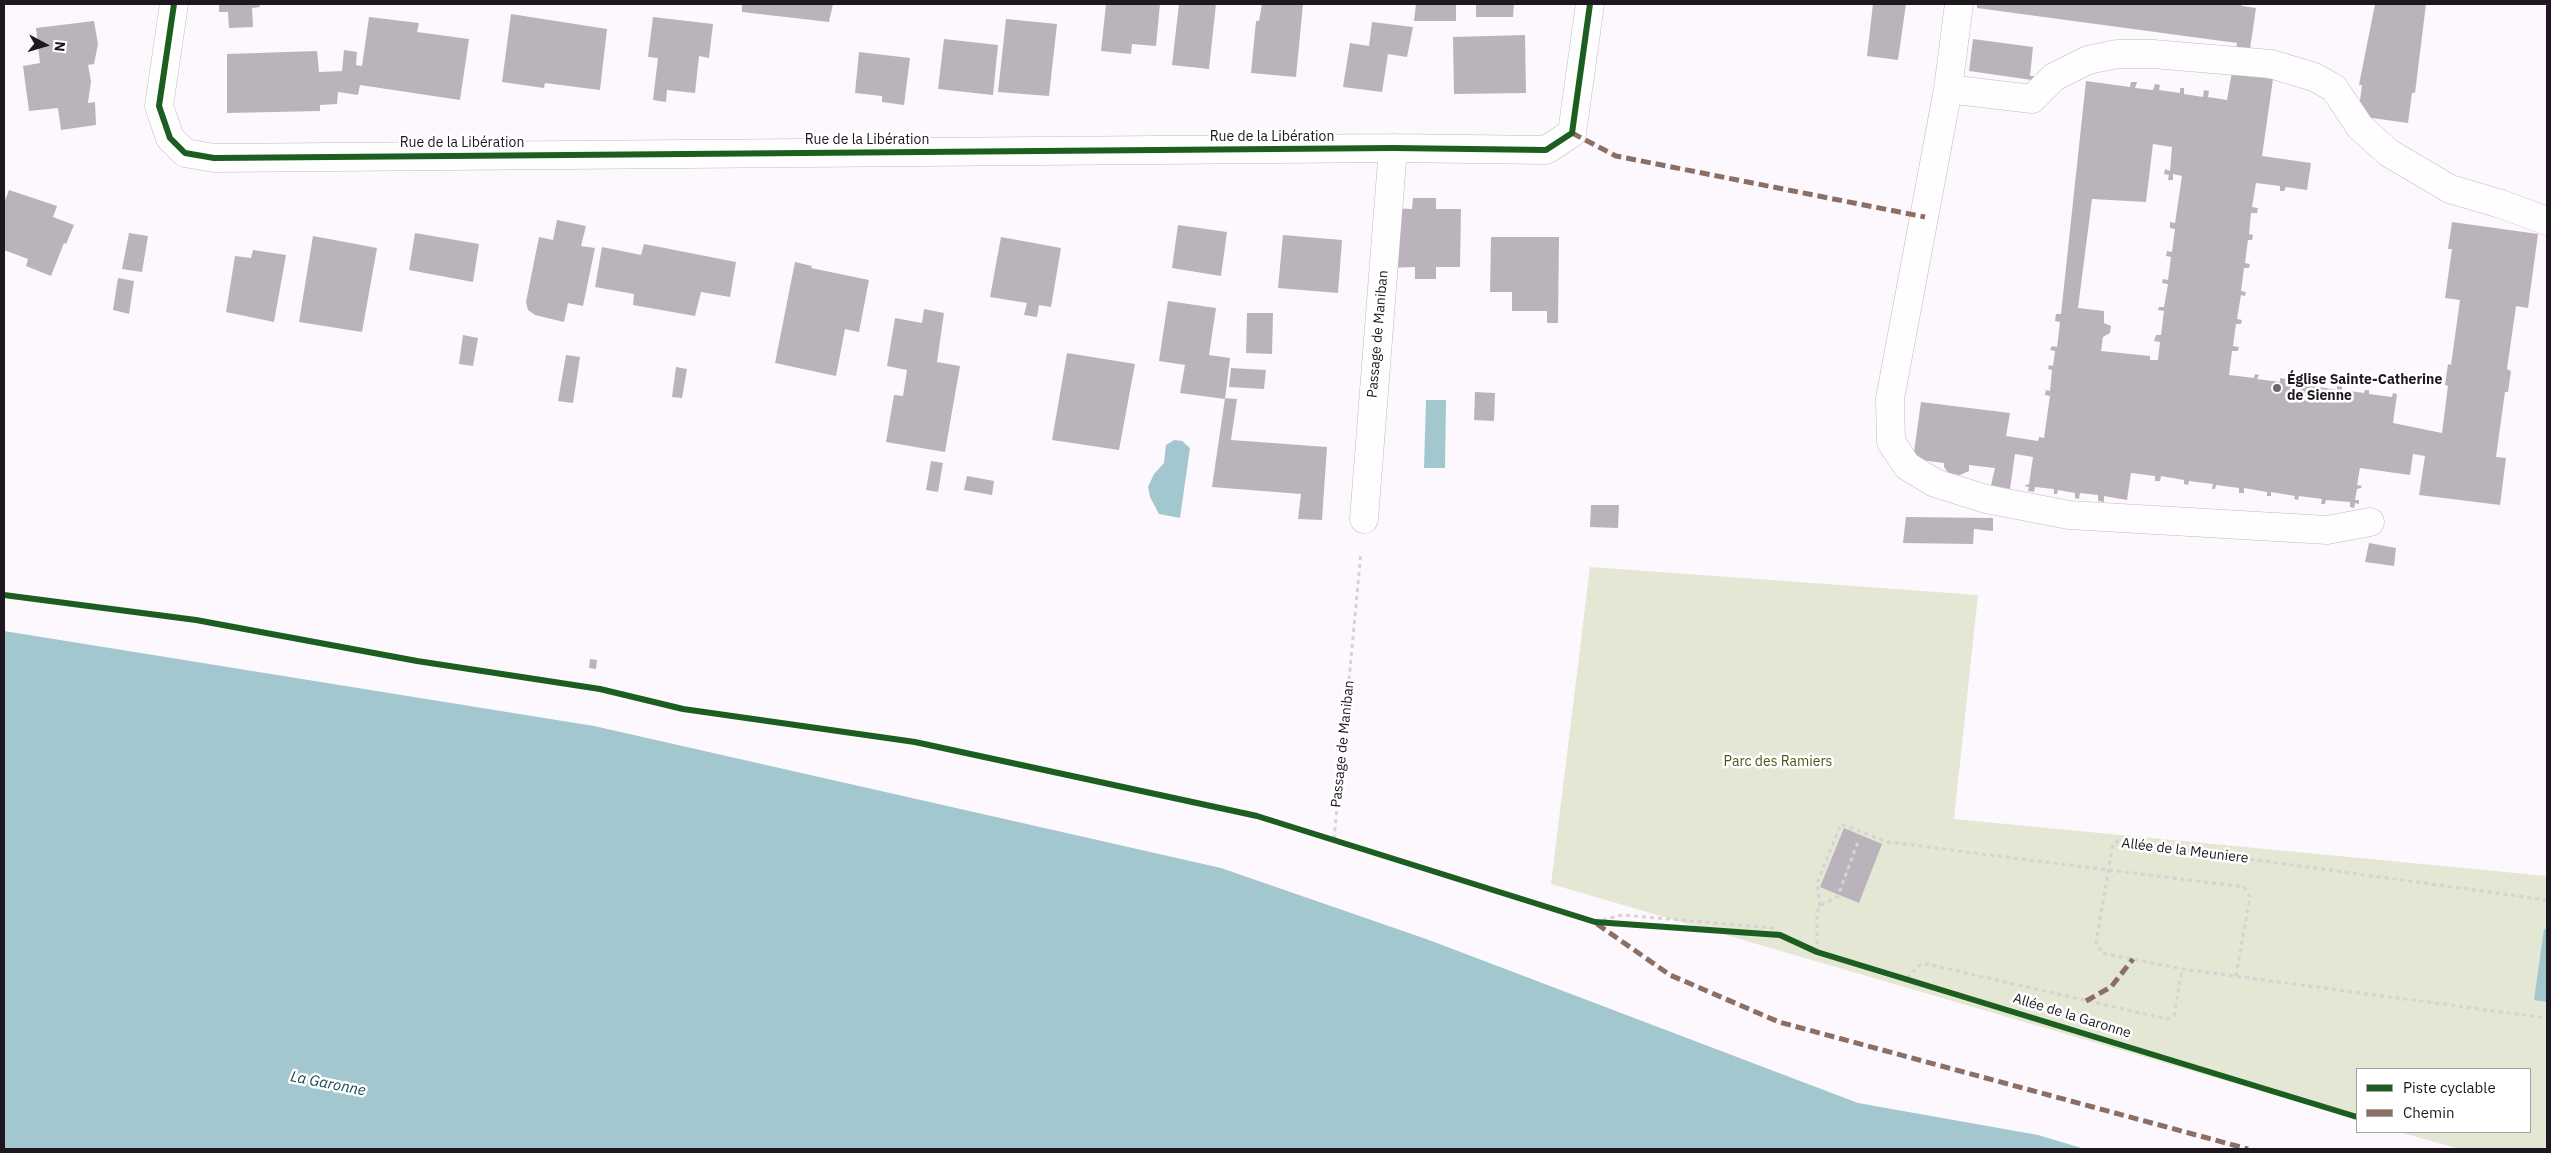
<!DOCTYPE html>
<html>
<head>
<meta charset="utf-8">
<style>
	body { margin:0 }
	#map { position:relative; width:2551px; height:1153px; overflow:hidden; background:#fdf8fd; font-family:"IBM Plex Sans",sans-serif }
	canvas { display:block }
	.frame { position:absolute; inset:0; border:5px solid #1f171f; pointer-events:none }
	.legend { position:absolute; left:2356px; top:1068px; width:175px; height:65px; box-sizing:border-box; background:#fff; border:1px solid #a5a2a5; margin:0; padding:6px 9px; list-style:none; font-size:15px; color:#1f171f }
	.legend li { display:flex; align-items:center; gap:10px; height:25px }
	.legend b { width:25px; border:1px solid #a5a2a5 }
	.north { position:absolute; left:20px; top:20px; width:50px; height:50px; -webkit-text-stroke:4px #fff; paint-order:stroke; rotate:96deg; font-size:14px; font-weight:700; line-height:20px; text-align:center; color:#1f171f }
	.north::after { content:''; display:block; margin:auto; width:18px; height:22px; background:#1f171f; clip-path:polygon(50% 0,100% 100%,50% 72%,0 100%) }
</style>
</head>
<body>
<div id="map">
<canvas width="2551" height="1153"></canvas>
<div class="frame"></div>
<ul class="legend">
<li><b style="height:6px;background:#1b5e20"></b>Piste cyclable</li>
<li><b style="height:6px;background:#8d6e63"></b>Chemin</li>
</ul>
<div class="north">N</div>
</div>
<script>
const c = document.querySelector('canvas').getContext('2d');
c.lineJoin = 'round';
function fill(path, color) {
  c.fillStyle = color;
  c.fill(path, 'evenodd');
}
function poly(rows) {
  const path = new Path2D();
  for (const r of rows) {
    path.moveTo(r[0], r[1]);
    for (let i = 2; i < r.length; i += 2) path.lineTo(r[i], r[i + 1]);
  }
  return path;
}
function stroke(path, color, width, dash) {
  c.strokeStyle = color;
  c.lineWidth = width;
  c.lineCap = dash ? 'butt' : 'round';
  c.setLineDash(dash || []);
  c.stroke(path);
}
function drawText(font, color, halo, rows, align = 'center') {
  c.font = font + ' "IBM Plex Sans",sans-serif';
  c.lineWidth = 5;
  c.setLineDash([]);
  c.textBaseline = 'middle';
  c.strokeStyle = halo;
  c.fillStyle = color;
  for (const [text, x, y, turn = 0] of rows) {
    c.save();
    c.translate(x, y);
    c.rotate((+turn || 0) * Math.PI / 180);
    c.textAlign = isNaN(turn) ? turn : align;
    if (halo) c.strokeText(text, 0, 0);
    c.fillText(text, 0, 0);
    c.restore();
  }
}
fill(poly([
	[1590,567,1978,595,1954,819,2547,876,2547,1149,2459,1149,2399,1132,2530,1132,2530,1069,2357,1069,2357,1119,1551,884]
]), '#e4e7d3');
fill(poly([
	[1426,400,1446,400,1445,468,1424,468],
	[1174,440,1182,441,1190,448,1180,518,1159,514,1150,497,1148,487,1154,474,1164,463,1166,445],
	[4,631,594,726,1221,868,1429,940,1858,1103,2038,1135,2085,1149,4,1149],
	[2544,929,2547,930,2547,1002,2534,1000]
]), '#a3c7ce');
fill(poly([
	[219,4,259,4,260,7,252,8,253,27,229,28,228,12,219,12],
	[742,4,833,4,829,22,742,12],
	[1106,4,1160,4,1156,46,1132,44,1131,54,1101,51],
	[1179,4,1216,4,1209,69,1172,65],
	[1262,4,1303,4,1296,77,1251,73,1256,21,1259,21],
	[1416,4,1456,4,1456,21,1414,21],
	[1476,4,1514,4,1513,17,1476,17],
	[1873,4,1906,4,1898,60,1867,56],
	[1977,4,2242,4,2241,12,2242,6,2256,8,2246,76,2273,79,2262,156,2311,163,2307,190,2286,187,2284,191,2280,191,2280,186,2256,183,2252,207,2258,208,2257,213,2251,213,2249,234,2253,235,2252,240,2248,240,2245,263,2250,264,2249,268,2244,268,2241,291,2246,292,2245,296,2241,295,2237,319,2242,320,2241,324,2236,324,2233,346,2239,347,2238,351,2232,351,2229,375,2254,378,2255,374,2259,375,2257,379,2280,382,2280,378,2286,379,2285,383,2308,386,2308,381,2314,383,2313,386,2337,390,2337,386,2342,386,2342,390,2364,393,2365,390,2369,390,2369,394,2392,397,2393,393,2397,394,2393,423,2442,433,2448,386,2445,385,2448,364,2451,365,2460,300,2445,298,2452,249,2448,249,2452,222,2538,234,2528,308,2516,306,2507,369,2511,371,2508,392,2505,392,2496,457,2506,458,2500,505,2419,495,2425,456,2413,454,2410,475,2360,468,2357,485,2362,486,2361,488,2357,489,2355,500,2359,500,2359,504,2355,503,2354,508,2350,507,2350,502,2326,500,2325,504,2321,504,2322,499,2299,496,2298,500,2294,499,2295,496,2271,492,2271,496,2267,496,2267,492,2244,488,2244,493,2239,493,2239,488,2216,485,2215,489,2212,489,2213,484,2189,481,2188,485,2184,484,2184,480,2161,476,2160,481,2155,481,2155,476,2131,473,2127,500,2104,496,2104,502,2098,501,2098,495,2080,493,2079,499,2075,498,2075,493,2058,490,2057,494,2054,494,2054,489,2035,487,2034,492,2028,491,2029,487,2024,486,2029,484,2033,457,2015,454,2010,489,1991,485,1995,468,1969,465,1969,471,1960,475,1949,474,1944,467,1944,463,1913,459,1921,402,2010,413,2006,436,2038,441,2039,437,2044,438,2050,396,2045,395,2046,390,2050,391,2052,370,2048,369,2049,365,2053,366,2055,351,2050,350,2052,346,2057,347,2060,322,2055,321,2056,314,2061,314,2086,81,2130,87,2131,82,2137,82,2135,88,2153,90,2155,84,2160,85,2159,90,2180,93,2180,88,2184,88,2184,94,2203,97,2204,90,2209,91,2208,97,2227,100,2237,43,1977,8],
	[2153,144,2172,147,2170,171,2165,169,2164,174,2169,175,2168,180,2173,180,2173,174,2182,176,2175,223,2170,222,2170,228,2175,229,2172,252,2167,251,2166,256,2171,257,2168,280,2163,279,2162,283,2168,284,2164,307,2159,307,2158,310,2164,311,2161,335,2156,335,2154,341,2160,342,2158,360,2150,360,2150,356,2101,351,2103,337,2110,333,2111,326,2104,323,2104,311,2078,308,2092,199,2146,202],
	[2375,4,2426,4,2415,93,2412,93,2408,123,2358,116,2362,85,2359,85],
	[511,14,607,29,600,90,545,83,544,88,502,82],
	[369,17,419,23,417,32,469,39,460,100,360,85,358,95,338,92,337,104,320,105,320,111,227,113,227,54,317,51,319,72,342,71,344,50,357,52,356,65,362,66],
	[653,17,713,24,709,58,699,56,695,93,667,90,666,102,653,100,658,58,648,57],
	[1006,19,1057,24,1049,96,998,92],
	[94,21,98,44,94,64,88,65,91,81,88,103,95,102,96,125,61,130,58,108,29,111,23,66,40,63,36,28],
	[1372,22,1413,27,1407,57,1388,54,1382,92,1343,87,1350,43,1369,46],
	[1525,35,1526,93,1454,94,1453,37],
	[944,39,998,45,993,95,938,89],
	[1973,39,2033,47,2030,76,2034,76,2032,80,1969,71],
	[859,52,910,58,904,105,882,102,882,96,855,93],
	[9,190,57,206,53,217,74,225,66,244,64,243,51,276,26,266,28,259,4,250,4,203],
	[1413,198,1436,198,1436,209,1461,209,1460,267,1436,267,1436,279,1415,279,1415,267,1386,268,1390,208,1412,209],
	[557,220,586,226,581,246,595,248,583,306,568,303,564,322,535,315,528,310,526,302,539,237,553,240],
	[1178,225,1227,232,1221,276,1172,268],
	[129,233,148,236,142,272,122,269],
	[415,233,479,244,473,282,409,270],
	[1283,235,1342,240,1338,293,1278,288],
	[313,236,377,248,362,332,299,322],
	[1001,237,1061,248,1051,307,1039,305,1037,317,1024,315,1027,303,990,297],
	[1491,237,1559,237,1558,323,1547,323,1547,311,1512,311,1512,292,1490,292],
	[644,244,736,262,730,297,701,292,695,316,633,305,634,294,595,287,602,247,641,255],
	[253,250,286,255,274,322,226,312,235,256,251,258],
	[795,262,812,266,811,268,869,280,859,332,845,329,836,376,775,363],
	[118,278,134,281,129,314,113,310],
	[1168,301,1216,308,1209,355,1230,358,1225,399,1180,393,1185,365,1159,361],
	[924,309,944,313,937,362,960,366,945,452,886,442,894,395,903,396,907,370,887,366,895,318,922,323],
	[1247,313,1273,313,1272,354,1246,353],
	[463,335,478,338,473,366,459,364],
	[1067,353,1135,364,1119,450,1052,440],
	[566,355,580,357,573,403,558,401],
	[676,367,687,369,682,398,672,397],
	[1231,368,1266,370,1264,389,1229,387],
	[1475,392,1495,393,1494,421,1474,420],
	[1225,398,1237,399,1231,440,1327,447,1322,520,1298,519,1301,494,1212,487],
	[931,461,943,463,938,492,926,490],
	[967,476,994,481,992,495,964,490],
	[1591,505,1619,505,1618,528,1590,527],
	[1906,517,1993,518,1993,531,1974,529,1973,544,1903,543],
	[2369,543,2396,548,2394,566,2365,562],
	[590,659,597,660,596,669,589,668],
	[1844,828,1882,844,1859,903,1820,887]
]), '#bbb3bb');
const minor = poly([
	[174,4,159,106,170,138,185,153,214,158,1393,148,1546,150,1572,133,1590,4],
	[1959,4,1948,89,1890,399,1891,442,1907,466,1935,483,1986,499,2069,515,2327,530,2370,522],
	[1948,89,2032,99,2054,77,2088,60,2117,54,2153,54,2271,64,2314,77,2334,88,2360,127,2389,153,2450,189,2501,204,2547,221],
	[1364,519,1393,148]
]);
stroke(minor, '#c0bac0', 29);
stroke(poly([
	[1334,839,1361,552],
	[2547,900,2118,841,2113,844,2096,942,2102,953,2182,969,2547,1018],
	[1820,906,1817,883,1841,824,1888,842,2244,887,2250,897,2236,976],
	[1595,922,1622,915,1774,928,1780,935],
	[1817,952,1817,912,1820,906,1838,896,1859,839],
	[1907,978,1922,963,2167,1019,2174,1016,2182,969]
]), '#d5d3d5', 3, [4, 4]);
stroke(minor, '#fffeff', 28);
stroke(poly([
	[1572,133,1616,156,1925,217],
	[1597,924,1670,975,1779,1022,2248,1149],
	[2086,1001,2111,987,2133,959]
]), '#8d6e63', 5, [10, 5]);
stroke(poly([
	[174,4,159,106,170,138,185,153,214,158,1393,148,1546,150,1572,133,1590,4],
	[4,595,196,620,417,661,600,689,683,709,915,742,1257,816,1595,922,1780,935,1817,952,2357,1117]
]), '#1b5e20', 6);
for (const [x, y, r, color] of [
	[2277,388,5,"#6d666d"]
]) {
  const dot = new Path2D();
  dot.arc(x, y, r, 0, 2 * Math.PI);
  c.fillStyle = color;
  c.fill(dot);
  stroke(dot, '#fff', 2);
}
drawText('14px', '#1f171f', '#fff', [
	["Rue de la Libération",1272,137],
	["Rue de la Libération",867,140],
	["Rue de la Libération",462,143],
	["Passage de Maniban",1378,334,-85],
	["Passage de Maniban",1343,744,-84],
	["Allée de la Meuniere",2185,851,7],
	["Allée de la Garonne",2072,1016,17]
]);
drawText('bold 14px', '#1f171f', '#fff', [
	["Église Sainte-Catherine",2287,380],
	["de Sienne",2287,396]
], 'left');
drawText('14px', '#4c5818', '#fff', [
	["Parc des Ramiers",1778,762]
]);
drawText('italic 15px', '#17484f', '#fff', [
	["La Garonne",328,1084,11]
]);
</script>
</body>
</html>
